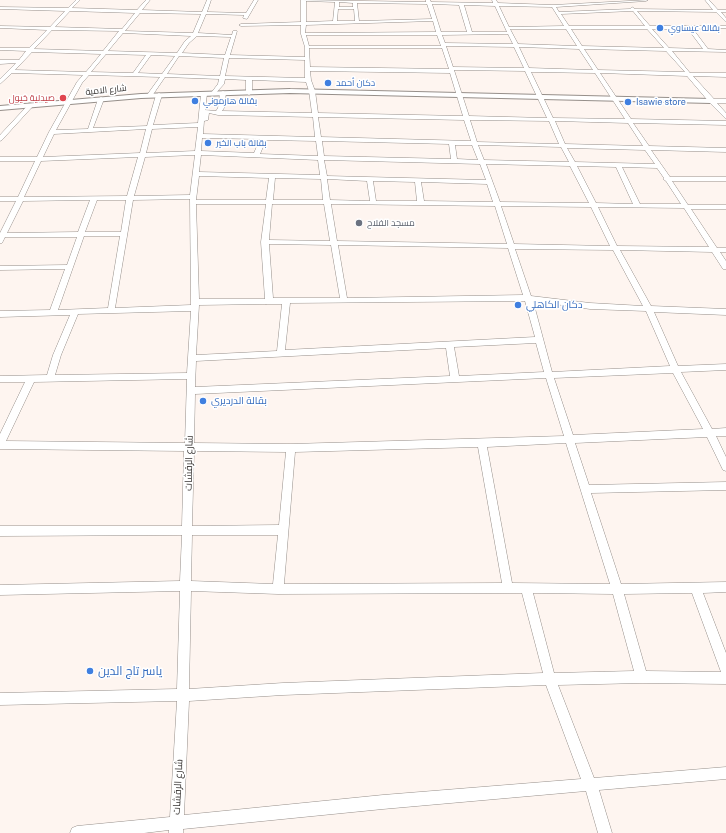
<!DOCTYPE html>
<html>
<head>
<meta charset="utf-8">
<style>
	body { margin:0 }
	canvas { display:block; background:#fef5f0 }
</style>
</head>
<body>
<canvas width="726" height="833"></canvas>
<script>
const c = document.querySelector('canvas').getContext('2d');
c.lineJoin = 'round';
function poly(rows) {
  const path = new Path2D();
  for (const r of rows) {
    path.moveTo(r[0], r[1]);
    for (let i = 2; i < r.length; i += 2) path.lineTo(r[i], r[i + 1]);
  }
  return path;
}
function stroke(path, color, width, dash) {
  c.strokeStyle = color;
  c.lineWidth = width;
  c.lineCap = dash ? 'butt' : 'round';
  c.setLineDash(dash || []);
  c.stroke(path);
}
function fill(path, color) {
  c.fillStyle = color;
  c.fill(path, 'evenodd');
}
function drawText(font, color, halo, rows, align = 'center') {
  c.font = font + ' "Public Sans",Cairo,sans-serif';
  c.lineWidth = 3;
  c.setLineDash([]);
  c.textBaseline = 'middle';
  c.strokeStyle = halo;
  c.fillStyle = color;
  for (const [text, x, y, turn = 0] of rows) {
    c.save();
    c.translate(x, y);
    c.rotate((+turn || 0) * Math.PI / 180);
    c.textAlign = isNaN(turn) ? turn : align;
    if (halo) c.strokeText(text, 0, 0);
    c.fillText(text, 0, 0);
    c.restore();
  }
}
const street = poly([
	[76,0,80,0,72,8,137,10,146,0,150,0,142,10,202,12,207,0,211,0,207,12,246,13,254,0,258,0,247,19,243,18,244,15,206,14,198,33,232,35,233,31,237,31,230,55,305,57,305,47,301,34,301,25,241,26,239,25,241,24,301,22,301,0,426,2,426,0,430,0,431,2,493,3,492,0,496,0,498,3,553,5,648,0,646,1,556,7,559,12,630,9,632,7,635,9,713,10,705,0,709,0,718,10,726,10,726,12,721,12,726,18,726,22,716,12,637,11,650,26,726,26,726,28,693,29,708,49,726,50,726,52,672,51,690,73,726,73,726,77,693,76,714,99,726,99,726,103,717,103,726,113,726,119,709,102,687,76,600,73,631,119,726,121,726,125,633,123,649,146,726,148,726,152,651,150,670,177,726,177,726,181,672,181,688,205,726,205,726,209,691,209,717,248,726,248,726,252,720,252,726,261,726,269,723,269,712,252,620,250,651,306,726,309,726,315,654,312,678,366,726,364,726,370,681,372,712,429,726,428,726,436,716,436,726,457,726,471,723,470,707,437,575,443,589,485,726,482,726,490,591,493,621,584,726,582,726,592,703,593,726,653,726,684,642,683,558,685,594,778,726,767,726,779,599,790,612,833,598,833,586,791,383,809,183,829,183,833,169,833,169,830,144,833,70,833,72,828,77,826,170,817,177,701,0,705,0,693,177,689,180,591,0,595,0,585,180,581,182,535,0,536,0,526,182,526,184,451,0,449,0,434,25,382,0,382,0,376,47,375,53,355,70,315,0,317,0,311,50,310,65,269,0,270,0,266,67,265,77,237,5,237,2,243,0,243,0,233,16,201,0,201,0,197,18,197,35,161,0,161,0,157,37,157,49,132,77,82,83,75,12,73,0,84,0,79,16,63,0,64,0,60,19,60,26,51,0,50,0,48,29,48,47,30,0,28,0,26,50,27,65,11,0,9,0,7,68,8,76,0],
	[306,1,335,2,333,21,306,22,306,1],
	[339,2,353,3,353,7,339,7,339,2],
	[357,3,427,4,432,19,359,21,357,3],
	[432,4,459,5,467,32,441,32,432,4],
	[464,5,495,6,507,32,472,32,464,5],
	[499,6,552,7,564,26,509,27,499,6],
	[338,9,354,9,355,21,337,21,338,9],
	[70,11,135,13,122,29,55,27,70,11],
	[633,11,645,26,569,26,561,14,633,11],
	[140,13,201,14,193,33,125,31,140,13],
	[433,21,436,32,305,33,306,25,433,21],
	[510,29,566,29,577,46,518,44,510,29],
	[571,29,647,29,664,48,582,46,571,29],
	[652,29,688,29,703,49,669,48,652,29],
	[52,30,119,31,103,51,34,49,52,30],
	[123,33,191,36,185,41,177,53,108,51,123,33],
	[508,34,513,44,445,43,442,35,508,34],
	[306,35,437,35,441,46,309,46,306,35],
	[197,36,231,37,225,55,182,53,189,43,197,36],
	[446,46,514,47,524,68,453,67,446,46],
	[519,47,579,49,593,70,529,68,519,47],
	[309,48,442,48,449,69,310,67,309,48],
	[584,49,666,51,685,72,598,70,584,49],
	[32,52,101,54,86,72,15,70,32,52],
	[106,54,146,55,133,73,91,72,106,54],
	[151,55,175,56,162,74,138,73,151,55],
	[179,56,224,58,220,76,167,74,179,56],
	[229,58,305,60,305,78,225,76,229,58],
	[454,70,525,71,547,118,469,116,454,70],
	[310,71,450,73,463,116,318,113,315,91,311,80,310,71],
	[531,72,595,73,625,119,553,118,531,72],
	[89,75,160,77,147,95,150,97,152,96,165,77,219,79,218,84,211,93,214,95,224,84,225,79,246,80,246,93,249,95,252,93,252,80,306,82,309,91,312,113,222,111,224,108,226,93,223,91,220,93,218,108,216,111,205,110,207,94,204,92,201,94,198,123,153,125,162,95,159,93,156,95,147,126,93,128,104,99,101,97,98,99,88,129,56,130,82,83,89,75],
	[209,113,218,115,313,117,315,137,203,134,204,121,208,120,209,113],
	[318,117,464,120,471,141,321,137,318,117],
	[470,120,549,121,559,144,477,142,470,120],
	[555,121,628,123,643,146,565,144,555,121],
	[198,127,195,151,146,153,152,129,198,127],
	[146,129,140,153,43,157,54,134,146,129],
	[202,138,260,139,254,153,201,151,202,138],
	[266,140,316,141,318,156,260,154,266,140],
	[322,141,449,144,451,159,324,156,322,141],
	[455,145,472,145,478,160,457,159,455,145],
	[478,145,561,147,569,162,484,160,478,145],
	[567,148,645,150,655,164,575,162,567,148],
	[195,155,190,195,134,196,145,157,195,155],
	[201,155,318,160,320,175,199,172,201,155],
	[138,157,127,196,24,197,41,161,138,157],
	[324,160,480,164,486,180,327,176,324,160],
	[486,164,570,166,589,203,500,202,486,164],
	[577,166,616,167,633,204,596,203,577,166],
	[622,167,657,168,664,178,663,179,666,181,681,204,640,204,622,167],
	[199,176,269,178,266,200,196,200,199,176],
	[275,178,321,179,323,200,273,200,275,178],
	[327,179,367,181,370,201,330,200,327,179],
	[373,181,415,182,417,201,376,201,373,181],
	[421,182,487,184,493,202,424,201,421,182],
	[190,199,191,305,115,308,133,200,190,199],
	[90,200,78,232,7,233,23,201,90,200],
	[97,200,126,200,121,232,85,232,97,200],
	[196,204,266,204,261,242,265,299,199,299,196,204],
	[272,204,324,204,330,241,269,240,272,204],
	[331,204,495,206,507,244,337,241,331,204],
	[501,206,591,207,610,246,514,244,501,206],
	[598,207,684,208,709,247,617,246,598,207],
	[84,236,120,236,108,308,58,310,84,236],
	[269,244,331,245,340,298,273,298,269,244],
	[338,245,508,248,523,295,347,298,338,245],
	[515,249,613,250,643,306,590,303,531,296,515,249],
	[525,301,535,337,285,350,290,303,525,301],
	[533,301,590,309,646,311,670,366,552,372,533,301],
	[266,304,282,304,277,351,196,355,199,305,266,304],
	[191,311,187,373,55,375,61,355,78,314,191,311],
	[536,343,544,372,459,376,454,347,536,343],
	[446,348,450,376,195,387,196,361,446,348],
	[673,373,703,429,573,435,554,378,673,373],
	[546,378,564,436,291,444,194,443,195,394,546,378],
	[187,379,185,443,6,441,34,382,187,379],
	[566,443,610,584,512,583,487,447,566,443],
	[478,447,502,583,284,584,295,452,478,447],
	[194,451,286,452,279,525,192,526,194,451],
	[192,535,278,535,273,584,191,581,192,535],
	[191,591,278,594,522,593,543,673,283,683,189,689,191,591],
	[533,593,613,594,634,671,554,673,533,593],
	[692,593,721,672,646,671,624,594,692,593],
	[546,685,581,779,383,795,184,815,189,701,283,695,546,685],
	[28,105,33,106,2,140,0,141,0,135,28,105]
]);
const secondary = poly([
	[290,89,711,99,715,101,711,103,290,93,141,98,0,110,0,106,141,94,290,89]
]);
stroke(street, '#968f8a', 1);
stroke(secondary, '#968f8a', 2);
fill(street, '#fff');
fill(secondary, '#fff');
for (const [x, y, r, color] of [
	[660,28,4,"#3f7fe0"],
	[328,83,4,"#3f7fe0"],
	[63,98,4,"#e0444e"],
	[195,101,4,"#3f7fe0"],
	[628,102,4,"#3f7fe0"],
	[208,143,4,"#3f7fe0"],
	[359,223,4,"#6b7280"],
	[518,305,4,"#3f7fe0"],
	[203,401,4,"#3f7fe0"],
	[90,671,4,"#3f7fe0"]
]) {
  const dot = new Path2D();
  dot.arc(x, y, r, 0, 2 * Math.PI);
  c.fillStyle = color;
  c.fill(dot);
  stroke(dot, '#fff', 1.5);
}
drawText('9px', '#366cbe', '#fff', [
	["بقالة عيساوي",668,28],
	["دكان أحمد",336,83],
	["بقالة هارموني",203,101],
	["Isawie store",636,102],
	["بقالة باب الخير",216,143]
], 'left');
drawText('9px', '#383533', '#fff', [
	["شارع الامية",106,90,-6]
]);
drawText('9px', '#be3a42', '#fff', [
	["صيدلية خيول",55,98]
], 'right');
drawText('9px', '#5b616d', '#fff', [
	["مسجد الفلاح",367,223]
], 'left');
drawText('10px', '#366cbe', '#fff', [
	["دكان الكاهلي",526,305],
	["بقالة الدرديري",211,401]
], 'left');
drawText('10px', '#383533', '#fff', [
	["شارع الرقشات",189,463,-89],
	["شارع الرقشات",178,787,-87]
]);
drawText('12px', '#366cbe', '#fff', [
	["ياسر تاج الدين",98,671]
], 'left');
</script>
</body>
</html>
